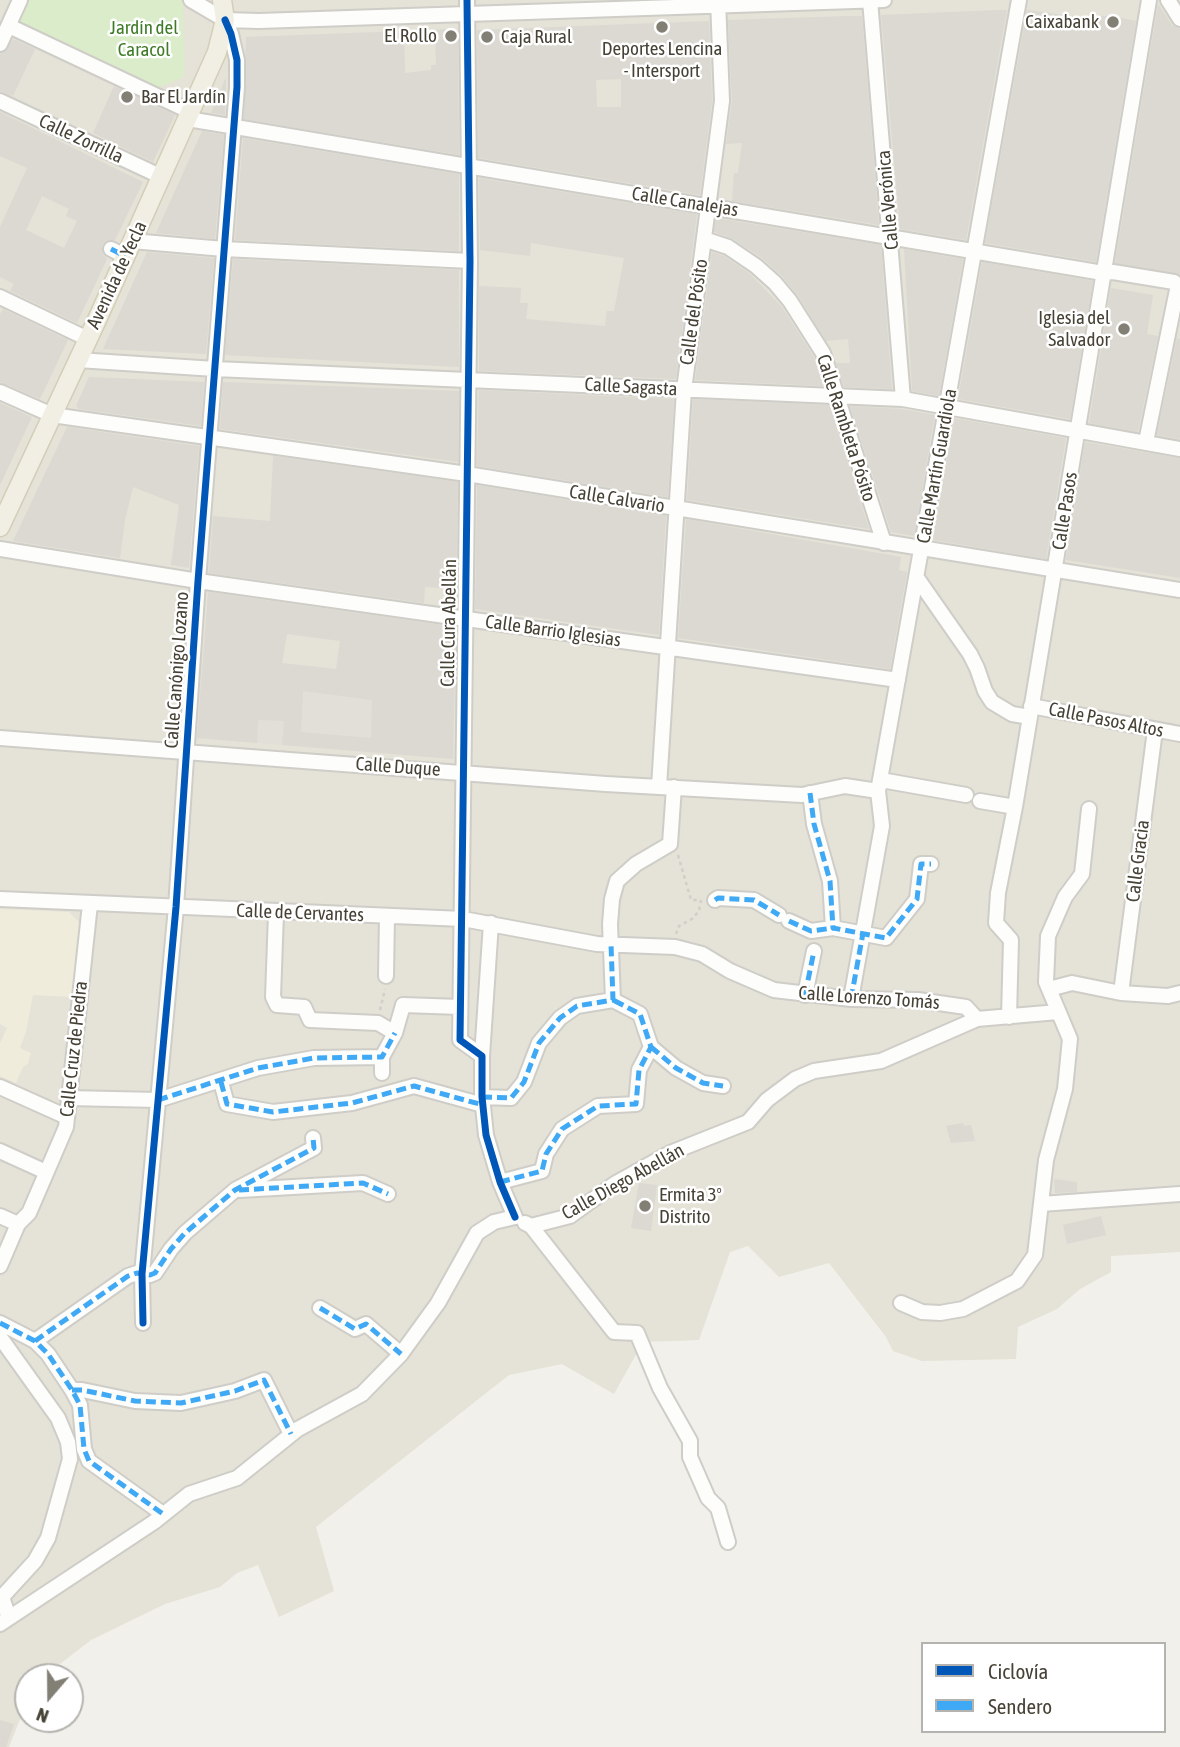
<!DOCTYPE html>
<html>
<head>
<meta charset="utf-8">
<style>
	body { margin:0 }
	#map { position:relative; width:1180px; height:1747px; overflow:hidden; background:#f1f0ea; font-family:"Asap Condensed",sans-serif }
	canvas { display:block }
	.legend { position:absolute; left:921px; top:1642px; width:245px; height:91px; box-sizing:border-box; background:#fff; border:2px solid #b5b3af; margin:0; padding:9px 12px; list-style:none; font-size:21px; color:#474236 }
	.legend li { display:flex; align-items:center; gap:14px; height:35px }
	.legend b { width:35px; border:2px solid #b5b3af }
	.north { position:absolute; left:14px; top:1663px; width:70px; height:70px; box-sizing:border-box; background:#fff; border:2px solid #b5b3af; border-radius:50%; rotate:200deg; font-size:19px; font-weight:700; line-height:28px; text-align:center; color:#474236 }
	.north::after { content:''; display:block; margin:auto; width:24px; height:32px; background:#827f75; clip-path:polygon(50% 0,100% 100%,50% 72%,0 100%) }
</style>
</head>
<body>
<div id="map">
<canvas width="1180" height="1747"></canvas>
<ul class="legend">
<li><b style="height:9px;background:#0057b8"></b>Ciclovía</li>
<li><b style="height:9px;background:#3fa9f5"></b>Sendero</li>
</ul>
<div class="north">N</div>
</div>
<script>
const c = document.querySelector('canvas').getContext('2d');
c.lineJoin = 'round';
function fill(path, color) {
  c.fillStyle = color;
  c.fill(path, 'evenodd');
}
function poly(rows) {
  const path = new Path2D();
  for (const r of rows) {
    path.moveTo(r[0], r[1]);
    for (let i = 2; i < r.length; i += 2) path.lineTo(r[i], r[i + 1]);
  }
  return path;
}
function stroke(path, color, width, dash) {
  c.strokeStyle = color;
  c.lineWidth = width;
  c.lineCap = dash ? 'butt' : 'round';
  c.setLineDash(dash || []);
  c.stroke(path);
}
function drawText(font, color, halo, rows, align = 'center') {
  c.font = font + ' "Asap Condensed",sans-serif';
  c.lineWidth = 5;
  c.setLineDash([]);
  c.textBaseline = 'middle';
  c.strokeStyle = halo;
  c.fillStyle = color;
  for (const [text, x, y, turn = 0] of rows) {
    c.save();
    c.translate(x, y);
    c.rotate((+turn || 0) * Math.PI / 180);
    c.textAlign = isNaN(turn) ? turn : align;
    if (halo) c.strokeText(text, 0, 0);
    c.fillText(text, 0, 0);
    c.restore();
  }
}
fill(poly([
	[0,0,1180,0,1180,1252,1111,1256,1111,1272,1080,1289,1057,1309,1018,1327,1016,1359,922,1361,893,1351,886,1337,829,1263,779,1277,748,1246,730,1252,699,1340,643,1342,614,1394,562,1364,509,1375,316,1527,334,1591,279,1617,258,1565,237,1573,220,1587,165,1604,91,1640,43,1677,28,1677,28,1699,9,1747,0,1747]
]), '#e5e2d7');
fill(poly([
	[202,663,399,690,397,754,197,738]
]), '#e1dfd8');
fill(poly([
	[0,909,69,912,80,923,72,997,33,995,26,1032,20,1048,31,1053,28,1064,23,1067,16,1083,0,1076,0,1043,7,1028,0,1024]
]), '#efecdc');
fill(poly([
	[30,0,180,0,183,4,184,77,157,88,21,25,20,21]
]), '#dbecca');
fill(poly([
	[1158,4,1172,25,1180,29,1180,275,1115,263],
	[1000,10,1007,10,966,240,900,229,881,15],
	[1027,10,1080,17,1110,16,1136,21,1096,262,985,243],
	[847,16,862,16,879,225,732,201,734,173,738,173,742,143,726,144,732,101,728,20],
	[709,21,712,101,700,195,478,158,477,30],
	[621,79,621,107,597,107,596,80],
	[446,29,447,32,458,31,459,155,244,119,246,37,404,31,405,73,431,70,431,65,436,65,435,30],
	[13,39,35,49,13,96,0,91,0,54,6,51],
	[226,77,225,115,211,113],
	[114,86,175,115,153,162,93,133],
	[0,112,143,182,115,240,106,241,102,245,103,254,107,259,77,323,10,291,14,284,0,277,0,227,27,168,0,156],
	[42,196,69,209,66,216,77,221,64,248,26,230],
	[202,131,224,135,215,239,156,233],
	[243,138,459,174,459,251,235,240],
	[479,178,697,214,676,379,479,371,479,286,521,288,520,303,528,303,526,319,605,326,607,311,614,311,624,258,531,243,530,256,480,250],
	[716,218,881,245,892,389,844,387,836,363,850,363,848,339,826,341,798,296,782,276,762,258,733,239,714,232],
	[904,249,963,259,939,396,912,391],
	[147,252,214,258,206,354,103,349],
	[712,252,724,256,750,274,782,307,814,357,823,386,695,380],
	[233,259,459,270,459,367,225,355],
	[982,262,1093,281,1070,419,958,399],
	[1111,288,1153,295,1147,334,1158,336,1138,432,1089,423],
	[3,309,68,340,40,399,0,382,0,314],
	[1177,338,1180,339,1180,439,1157,435],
	[89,377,204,382,201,426,79,409,76,406],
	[223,382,459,391,458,462,220,429],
	[479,390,672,399,674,400,668,497,477,466],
	[693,399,830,405,869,529,687,500],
	[0,403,32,417,0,485],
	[850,406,902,409,935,415,914,536,891,532],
	[954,418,1066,438,1046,559,933,540],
	[67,427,199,446,189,568,171,565,179,505,133,487,125,520,120,558,13,541],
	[1085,442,1180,458,1180,578,1066,560],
	[273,456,458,482,456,589,425,587,424,603,209,573,213,516,270,521],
	[477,485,666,516,659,635,475,609],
	[686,519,901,557,899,570,907,572,890,669,678,638],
	[208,592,456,627,453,759,282,745,284,721,258,720,257,743,197,738],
	[287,634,340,641,336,669,282,663],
	[303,691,372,700,371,738,301,732],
	[963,1123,964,1126,971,1125,975,1141,951,1143,946,1126],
	[1054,1179,1077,1182,1077,1192,1055,1193],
	[639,1183,657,1185,651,1231,631,1228],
	[1101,1216,1106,1235,1067,1244,1063,1225],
	[0,1720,14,1724,6,1747,0,1747]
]), '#dbd9d2');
const minor = poly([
	[191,0,225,20,259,21,884,0],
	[467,0,470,261,460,1040,482,1056,482,1097,486,1135,500,1182,515,1217],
	[870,0,903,399],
	[1168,0,1180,19],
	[9,26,191,112],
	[0,44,20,0],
	[0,101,162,177],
	[188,119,1103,273,1113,272,1174,282,1180,287],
	[704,239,728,247,756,266,775,283,790,301,823,353,884,543],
	[132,241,224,249,470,261],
	[111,249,125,256],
	[0,297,88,339],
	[78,360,215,369,903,399,1180,449],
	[0,392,52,415,467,474,1180,590],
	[1146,442,1178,285],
	[0,549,198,581,898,680],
	[917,578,970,654,977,668,985,691,992,702,1012,714,1030,717],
	[1031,706,1180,734],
	[0,738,606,784,802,795,845,786,878,791],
	[881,780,966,795],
	[659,787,684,390,722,101,718,0],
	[810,793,814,824,830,881,833,928,886,938,917,899,921,864,931,864],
	[980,801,1015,807],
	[0,899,463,919,597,944,675,947,702,954,730,971,774,990,851,999,918,1000,966,1007,977,1019],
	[715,900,718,898,754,900,779,915],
	[276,913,273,997,277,1005,304,1007,310,1020,378,1023,395,1033,403,1005,460,1007],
	[789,921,811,931,833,928],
	[386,976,387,916],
	[1049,989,1072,983,1121,993,1168,996,1180,993],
	[1121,993,1155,730],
	[805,995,814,951],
	[851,999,882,826,878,791,1019,0],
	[1009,1017,1011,940,996,923,998,893,1015,807,1149,0],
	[651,1047,676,1068,703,1083,723,1086],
	[482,1056,491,923],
	[382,1057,382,1073],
	[221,1082,227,1104,273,1112,352,1103,414,1086,483,1105],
	[0,1087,67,1117],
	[482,1097,511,1098,524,1082,539,1043,560,1018,577,1006,613,1000,610,924,612,899,617,881,636,864,670,844,674,787],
	[68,1098,158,1100,258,1068,314,1058,382,1057,395,1033],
	[0,1151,46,1172],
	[500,1182,542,1171,546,1154,562,1129,598,1106,636,1104,639,1070,651,1047,640,1014,613,1000],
	[240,1190,363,1183,388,1194],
	[1041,1204,1180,1194],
	[0,1216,18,1224],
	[525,1223,531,1226,614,1332,637,1333,660,1388,690,1441,690,1457,708,1498,718,1508,728,1542],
	[531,1226,570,1216,616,1183,670,1153,748,1122,767,1100,795,1079,814,1071,881,1061,977,1019,1058,1012],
	[0,1266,18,1224,29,1213,66,1127,90,904],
	[901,1303,922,1312,940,1313,963,1309,1017,1281,1035,1255,1046,1160,1065,1089,1070,1039,1046,982,1048,936,1065,897,1082,874,1089,809],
	[320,1308,355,1329,366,1324,401,1354],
	[0,1323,35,1341,48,1354,72,1390,80,1405,84,1449,89,1461,163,1514],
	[143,1323,142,1274,176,907,198,581,237,87,237,60,231,34,225,20],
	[0,1337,58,1418,68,1442,70,1459,48,1538,35,1561,2,1597,9,1618],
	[35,1341,128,1276,137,1273,150,1275,155,1273,171,1249,185,1233,235,1190,314,1148,313,1138],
	[72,1390,82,1390,135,1401,181,1403,235,1391,264,1380,291,1434],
	[0,1624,154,1522,189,1494,237,1478,298,1429,362,1394,401,1354,438,1303,477,1233,494,1222,515,1217]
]);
const major = poly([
	[0,527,96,322,217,52,225,20,222,0]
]);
stroke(minor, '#cfcdc7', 18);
stroke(major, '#d4ceb7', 21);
stroke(poly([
	[678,855,691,900,700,900],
	[676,934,679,926,692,919,699,911,701,900],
	[380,1010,385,989]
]), '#d2cfcb', 2.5, [3.5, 3.5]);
stroke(minor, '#fdfdfc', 14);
stroke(major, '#f1efe4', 18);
stroke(poly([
	[111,249,125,256],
	[810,793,814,824,830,881,833,928,886,938,917,899,921,864,931,864],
	[715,900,718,898,754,900,779,915],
	[789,921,811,931,833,928],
	[805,995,814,951],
	[851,999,863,933],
	[651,1047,676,1068,703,1083,723,1086],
	[221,1082,227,1104,273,1112,352,1103,414,1086,483,1105],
	[482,1097,511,1098,524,1082,539,1043,560,1018,577,1006,613,1000,611,944],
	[158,1100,258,1068,314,1058,382,1057,395,1033],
	[500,1182,542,1171,546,1154,562,1129,598,1106,636,1104,639,1070,651,1047,640,1014,613,1000],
	[239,1190,363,1183,388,1194],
	[320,1308,355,1329,366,1324,401,1354],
	[0,1323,35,1341,48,1354,72,1390,80,1405,84,1449,89,1461,163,1514],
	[35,1341,128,1276,137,1273,150,1275,155,1273,171,1249,185,1233,235,1190,314,1148,313,1138],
	[72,1390,82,1390,135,1401,181,1403,235,1391,264,1380,291,1434]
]), '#3fa9f5', 5, [10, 5]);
stroke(poly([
	[467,0,470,261,460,1040,482,1056,482,1097,486,1135,500,1182,515,1217],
	[143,1323,142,1274,176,907,198,581,237,87,237,60,231,34,225,20]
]), '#0057b8', 7);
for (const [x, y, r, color] of [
	[1113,22,7,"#827f75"],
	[662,27,7,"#827f75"],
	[451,36,7,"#827f75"],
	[487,37,7,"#827f75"],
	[127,97,7,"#827f75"],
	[1124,329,7,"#827f75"],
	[645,1206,7,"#827f75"]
]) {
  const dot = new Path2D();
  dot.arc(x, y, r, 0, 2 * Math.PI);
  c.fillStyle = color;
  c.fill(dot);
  stroke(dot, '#fff', 2.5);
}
drawText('19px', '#474236', '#fff', [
	["Caixabank",1099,22],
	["El Rollo",437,36],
	["Caja Rural",501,37,"left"],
	["Deportes Lencina",662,49,"center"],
	["- Intersport",662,71,"center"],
	["Bar El Jardín",141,97,"left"],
	["Iglesia del",1110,318],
	["Salvador",1110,340],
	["Ermita 3º",659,1195,"left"],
	["Distrito",659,1217,"left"]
], 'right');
drawText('19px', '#3e7b27', '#fff', [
	["Jardín del",144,28],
	["Caracol",144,50]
]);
drawText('19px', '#474236', '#fff', [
	["Calle Zorrilla",81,139,25],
	["Calle Verónica",888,200,-95],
	["Calle Canalejas",685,202,9],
	["Avenida de Yecla",117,275,-65],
	["Calle del Pósito",694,312,-82],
	["Calle Sagasta",631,387,3],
	["Calle Rambleta Pósito",846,428,72],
	["Calle Martín Guardiola",937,466,-80],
	["Calle Calvario",617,499,9],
	["Calle Pasos",1065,511,-81],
	["Calle Cura Abellán",449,623,-89],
	["Calle Barrio Iglesias",553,631,8],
	["Calle Canónigo Lozano",177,670,-86],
	["Calle Pasos Altos",1106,720,11],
	["Calle Duque",398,767,4],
	["Calle Gracia",1138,861,-83],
	["Calle de Cervantes",300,913,2],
	["Calle Lorenzo Tomás",869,998,4],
	["Calle Cruz de Piedra",74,1049,-84],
	["Calle Diego Abellán",623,1182,-29]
]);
</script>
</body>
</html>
